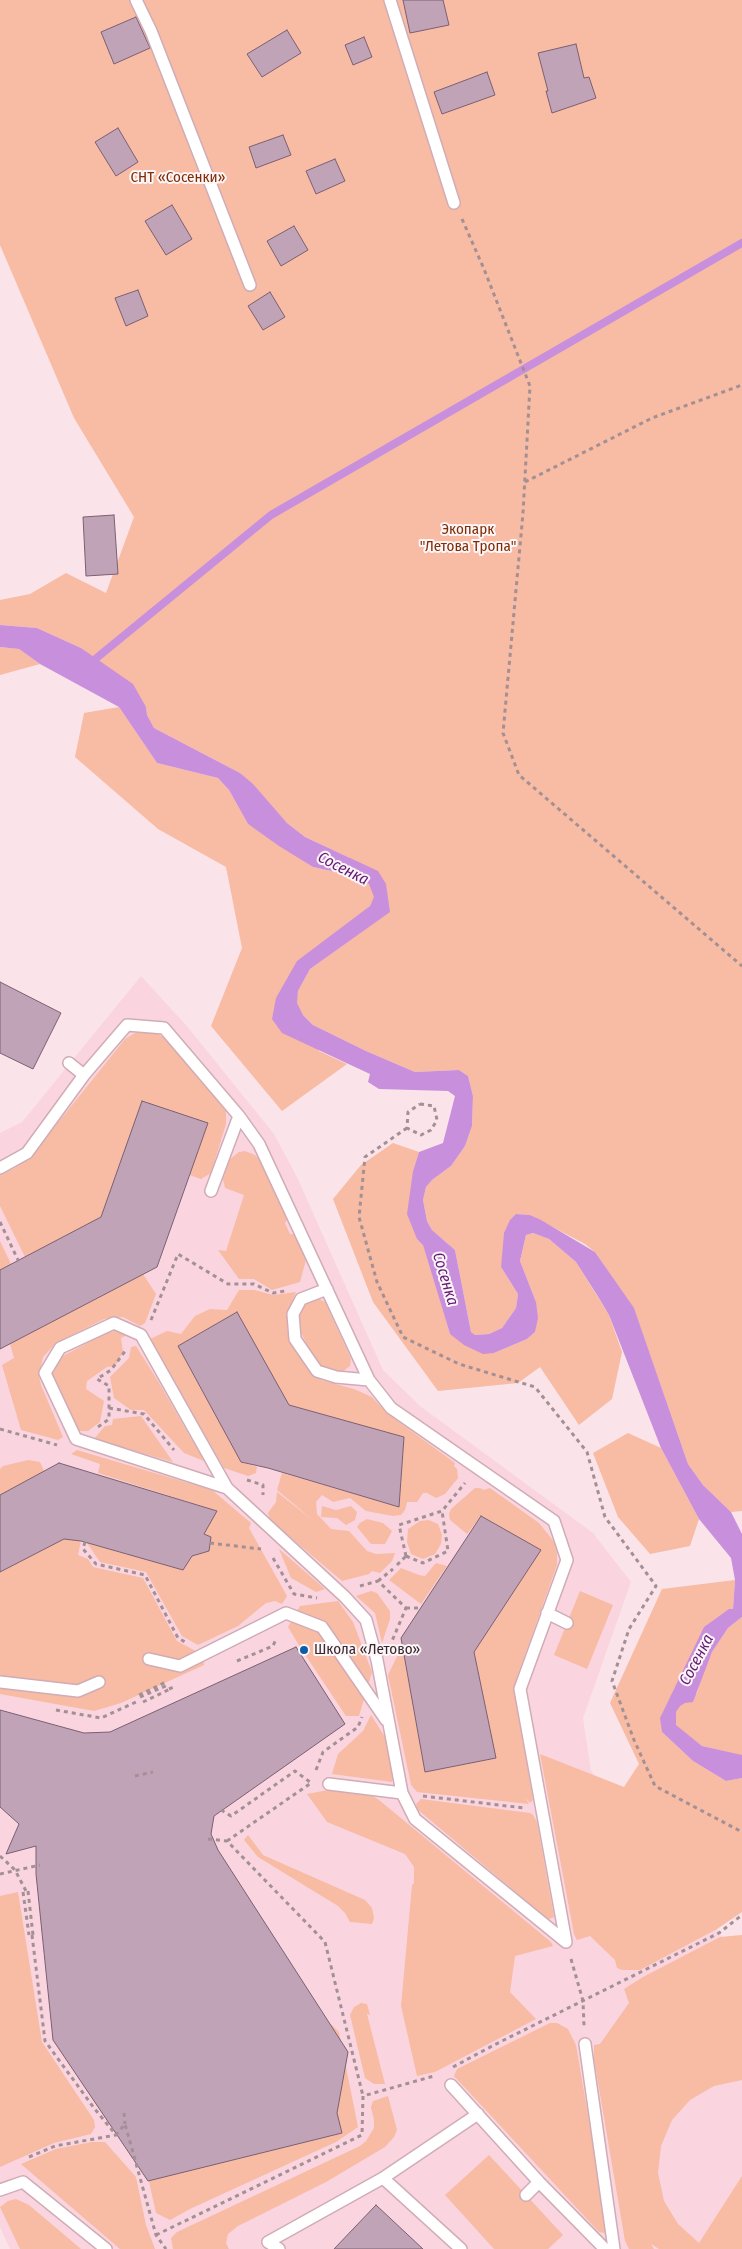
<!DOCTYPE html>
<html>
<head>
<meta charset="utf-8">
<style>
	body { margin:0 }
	canvas { display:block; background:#fae3e9 }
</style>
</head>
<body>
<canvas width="742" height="2249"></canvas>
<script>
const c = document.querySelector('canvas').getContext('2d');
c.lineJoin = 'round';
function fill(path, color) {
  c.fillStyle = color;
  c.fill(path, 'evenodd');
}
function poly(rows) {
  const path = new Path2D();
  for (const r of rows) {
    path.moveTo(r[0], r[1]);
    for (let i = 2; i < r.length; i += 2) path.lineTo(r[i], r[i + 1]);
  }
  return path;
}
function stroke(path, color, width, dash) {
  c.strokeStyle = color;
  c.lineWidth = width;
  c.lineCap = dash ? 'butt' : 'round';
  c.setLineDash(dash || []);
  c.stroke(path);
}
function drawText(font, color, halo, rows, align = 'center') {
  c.font = font + ' "Fira Sans Condensed",sans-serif';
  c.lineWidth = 4;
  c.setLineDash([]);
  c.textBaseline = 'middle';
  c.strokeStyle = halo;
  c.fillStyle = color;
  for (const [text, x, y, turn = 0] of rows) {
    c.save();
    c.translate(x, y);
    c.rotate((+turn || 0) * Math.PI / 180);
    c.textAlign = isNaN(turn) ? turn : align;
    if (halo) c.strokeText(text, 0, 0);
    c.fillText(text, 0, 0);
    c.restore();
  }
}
fill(poly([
	[141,976,186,1025,274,1134,297,1177,383,1370,420,1406,593,1533,631,1582,583,1718,591,1771,717,1929,742,1969,742,2249,10,2249,0,2227,0,1133,22,1122]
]), '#fad5df');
fill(poly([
	[0,0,742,0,742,1511,731,1512,703,1485,688,1464,634,1309,595,1252,585,1244,530,1215,516,1214,501,1267,518,1294,516,1308,502,1328,489,1334,475,1335,471,1332,455,1250,432,1230,427,1221,423,1200,426,1187,432,1180,451,1166,465,1146,472,1126,473,1096,468,1076,459,1070,415,1072,366,1051,313,1025,303,1015,296,1003,298,991,310,969,386,914,375,897,370,906,276,998,319,1051,347,1064,282,1111,211,1026,242,948,226,867,158,829,75,757,84,713,119,707,157,763,218,778,229,790,248,824,313,867,354,876,350,858,305,837,287,823,240,773,154,728,147,715,146,707,101,664,81,648,37,628,0,625,0,600,30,594,66,573,106,593,134,517,74,418,0,245],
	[0,647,19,649,40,664,0,675],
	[145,1032,156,1033,165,1038,226,1111,226,1124,211,1173,201,1179,189,1175,207,1123,142,1102,101,1217,25,1257,0,1206,0,1175,15,1168,32,1155,125,1039,135,1033],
	[393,1143,419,1152,413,1171,417,1239,423,1244,450,1334,494,1353,527,1339,535,1332,536,1302,520,1261,526,1235,533,1233,549,1239,576,1262,609,1315,622,1352,612,1399,579,1425,540,1367,518,1383,438,1391,373,1302,333,1199,361,1165],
	[245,1151,255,1155,259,1159,288,1218,285,1223,290,1234,294,1234,306,1260,300,1282,272,1290,254,1279,239,1279,218,1250,226,1251,244,1195,225,1188,223,1179,230,1159,239,1152],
	[0,1241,11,1264,0,1270],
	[143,1274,156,1294,145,1323,140,1326,123,1317,104,1319,56,1343,43,1357,39,1376,41,1385,63,1437,58,1440,21,1430,2,1365,14,1358,10,1344],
	[239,1290,254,1290,273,1295,296,1292,288,1311,287,1329,291,1343,312,1374,321,1380,354,1389,372,1397,388,1414,455,1463,454,1466,457,1469,458,1478,445,1494,436,1498,427,1493,423,1493,417,1502,407,1502,405,1510,401,1515,393,1516,366,1511,350,1498,333,1502,322,1495,316,1502,317,1514,331,1529,349,1531,367,1551,376,1554,395,1553,392,1561,380,1573,372,1571,369,1574,342,1581,270,1520,268,1513,276,1502,277,1492,314,1521,277,1490,282,1473,399,1507,404,1437,289,1405,237,1312,178,1346,241,1462,257,1467,256,1473,248,1476,224,1468,150,1339,167,1331,181,1334,195,1316,210,1309,227,1310],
	[317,1298,325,1302,351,1359,350,1366,342,1372,322,1368,316,1362,299,1329,299,1318,304,1305,306,1302],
	[123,1330,127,1335,121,1338,123,1352,115,1366,107,1367,87,1381,86,1389,104,1401,100,1422,88,1431,78,1431,53,1381,53,1373,61,1357,108,1332],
	[136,1346,158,1381,204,1461,184,1453,144,1410,131,1410,114,1398,110,1377,129,1358,131,1347],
	[141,1416,173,1462,94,1439,105,1426,112,1425,113,1419],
	[628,1433,661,1448,699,1519,690,1546,650,1554,618,1517,593,1453],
	[77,1450,212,1490,251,1523,249,1528,287,1596,282,1604,275,1601,266,1603,238,1626,198,1645,182,1636,146,1572,100,1562,87,1543,183,1570,192,1556,209,1551,211,1537,204,1534,217,1511,98,1473,100,1464,71,1454],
	[28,1460,40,1462,44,1471,0,1495,0,1469,3,1466],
	[475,1488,480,1488,484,1490,490,1488,539,1523,555,1543,557,1553,557,1565,516,1680,516,1698,533,1800,530,1803,525,1797,529,1804,417,1792,411,1785,388,1675,402,1646,425,1772,496,1758,474,1652,541,1550,481,1516,467,1534,450,1520,449,1514,451,1509],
	[322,1506,336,1510,351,1506,357,1512,355,1520,346,1525,337,1518,321,1517],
	[367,1519,383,1523,392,1531,385,1544,371,1544,357,1527,360,1523],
	[429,1520,438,1524,442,1535,441,1544,435,1554,423,1559,411,1554,407,1542,408,1529,420,1521],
	[64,1539,81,1541,78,1555,88,1559,93,1567,143,1578,177,1641,203,1655,204,1665,121,1703,94,1711,0,1694,0,1572],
	[279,1549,325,1589,316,1592,291,1578],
	[436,1563,447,1566,421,1604,389,1580,401,1568,419,1575,425,1576],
	[735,1580,733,1609,662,1732,693,1761,726,1781,742,1778,742,1912,717,1929,640,1970,622,1970,617,1968,615,1960,590,1936,577,1940,574,1934,540,1754,624,1787,639,1764,610,1703,662,1589],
	[371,1591,377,1593,390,1611,390,1619,382,1643,375,1613,356,1596],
	[580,1591,613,1605,587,1669,554,1655],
	[338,1601,353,1622,372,1672,359,1716,346,1716,300,1647,288,1627,300,1606],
	[742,1617,742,1755,740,1755,702,1746,676,1726,676,1712,679,1706,697,1693,703,1672,712,1652,728,1628],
	[371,1715,385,1737,393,1778,392,1782,332,1774,338,1754,363,1731],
	[328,1790,371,1795,379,1800,551,1942,553,1946,515,1956,510,1992,536,2019,435,2072,417,2076,401,2006,412,1885,414,1883,414,1867,405,1854,327,1822,307,1794],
	[421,1799,530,1813,533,1815,537,1822,554,1917,549,1919,543,1915,417,1809,416,1804],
	[248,1835,263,1855,365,1900,372,1908,374,1918,372,1924,350,1922,345,1913,338,1906,258,1857,244,1840],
	[18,1892,42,2042,94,2120,95,2127,91,2134,54,2143,0,2167,0,1896],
	[742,1935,742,2080,714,2086,690,2100,672,2120,661,2146,658,2173,664,2201,678,2224,699,2243,742,2176,742,2249,659,2249,651,2244,654,2249,629,2249,625,2241,594,2059,594,2045,600,2044,629,2003,624,1989,643,1977,720,1937],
	[361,2003,367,2004,370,2015,367,2014,385,2084,374,2084,365,2078,350,2015,354,2007],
	[324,2023,332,2025,339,2032,358,2127,336,2142,192,2208,170,2220,156,2213,148,2177],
	[550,2023,557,2023,568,2029,576,2045,607,2226,607,2231,604,2233,599,2232,454,2076,457,2069],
	[388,2096,397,2130,394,2137,385,2147,326,2182,238,2226,228,2234,226,2243,229,2249,173,2249,171,2238,177,2232,360,2146,366,2141,374,2128,374,2120,371,2107,373,2101],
	[92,2142,105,2142,136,2177,146,2225,155,2249,120,2249,21,2164,56,2149],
	[489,2155,563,2235,548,2249,494,2249,445,2195],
	[16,2199,29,2205,81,2249,20,2249,0,2207,8,2201]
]), '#f8bba3');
fill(poly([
	[0,625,37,628,81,648,133,684,146,707,147,715,154,728,240,773,253,784,287,823,305,837,378,871,386,884,390,912,310,969,298,991,297,1003,303,1015,313,1025,366,1051,415,1072,459,1070,468,1076,473,1096,472,1126,465,1146,451,1166,432,1180,426,1187,423,1200,427,1221,432,1230,455,1250,471,1332,475,1335,489,1334,502,1328,516,1308,518,1294,501,1267,504,1233,510,1220,516,1214,530,1215,541,1220,595,1252,634,1308,688,1464,703,1485,731,1512,742,1534,742,1617,728,1628,712,1652,693,1702,685,1703,680,1706,676,1712,676,1725,702,1746,742,1755,742,1778,726,1781,693,1761,662,1732,660,1718,704,1627,729,1609,733,1609,735,1580,731,1558,699,1519,661,1448,609,1315,597,1295,576,1262,549,1239,533,1233,526,1235,520,1261,536,1302,538,1318,535,1332,527,1339,494,1353,483,1354,464,1345,450,1334,423,1245,417,1239,407,1214,413,1171,419,1152,443,1143,455,1096,448,1091,379,1089,368,1082,370,1074,282,1033,272,1019,276,998,297,961,370,906,374,897,369,884,354,876,313,867,279,846,248,824,229,790,218,778,157,763,119,707,40,664,19,649,0,647]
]), '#c890dc');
stroke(poly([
	[88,665,271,515,742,243]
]), '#c890dc', 8);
const building = poly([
	[403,0,443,0,449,25,410,33,403,0],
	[136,17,150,48,114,64,101,32,136,17],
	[287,30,301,53,262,77,247,54,287,30],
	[364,37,372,57,353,65,345,45,364,37],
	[576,44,584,78,589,77,596,98,552,113,546,91,548,91,538,53,576,44],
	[487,72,495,95,442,114,434,92,487,72],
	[118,128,138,162,116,176,95,142,118,128],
	[283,135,291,155,256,168,249,147,283,135],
	[335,159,345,181,316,194,306,171,335,159],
	[172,205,192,239,166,255,145,221,172,205],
	[294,226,308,250,281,266,267,241,294,226],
	[138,290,148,316,126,326,115,298,138,290],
	[270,292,285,317,263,330,248,306,270,292],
	[114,515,118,574,86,576,83,517,114,515],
	[0,982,61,1013,33,1069,0,1053,0,982],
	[142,1101,208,1123,157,1267,0,1349,0,1270,101,1217,142,1101],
	[237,1312,289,1405,404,1437,399,1507,268,1468,241,1462,178,1346,237,1312],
	[59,1463,217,1511,204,1534,211,1537,209,1551,192,1556,183,1570,81,1541,64,1539,0,1572,0,1495,59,1463],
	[481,1516,541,1550,474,1652,496,1758,425,1772,401,1638,481,1516],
	[296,1647,345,1724,214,1816,211,1834,218,1850,348,2052,337,2113,342,2133,148,2181,53,2040,36,1874,36,1846,6,1854,19,1824,0,1807,0,1710,84,1733,110,1732,296,1647],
	[376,2205,423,2249,334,2249,376,2205]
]);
fill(building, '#c1a3b7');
stroke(building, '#7b6072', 1);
const lane = poly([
	[136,0,151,31,250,285],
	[390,0,454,203],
	[69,1063,84,1075],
	[0,1168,27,1153,84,1075,127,1025,164,1028,239,1116,259,1144,369,1380,391,1408,554,1521,567,1560,520,1689,566,1942],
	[211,1191,239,1116],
	[327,1289,301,1299,293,1314,295,1339,317,1371,336,1377,369,1380],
	[227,1488,141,1335,114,1323,60,1348,45,1373,76,1439,227,1488,345,1597,366,1620,377,1660,402,1793,415,1819,566,1942],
	[547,1613,567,1623],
	[149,1659,180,1666,286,1613,322,1627,386,1720],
	[0,1682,78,1691,99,1682],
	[329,1784,402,1793],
	[585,2044,614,2249],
	[451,2085,539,2182,605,2249],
	[383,2178,461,2249],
	[0,2190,23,2182,106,2249],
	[526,2195,539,2182],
	[279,2249,268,2242,383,2178,478,2114]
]);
stroke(lane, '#d0acb6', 14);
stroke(poly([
	[462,219,484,269,530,386,523,513,503,733,519,775,742,966],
	[525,482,652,418,742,385],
	[420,1104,434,1106,437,1120,431,1130,421,1135,407,1128,408,1112,420,1104],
	[407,1128,365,1157,359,1217,377,1282,403,1337,459,1364,535,1387,587,1452,605,1517,656,1586,629,1629,612,1681,634,1740,655,1786,742,1832],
	[0,1222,18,1260],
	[151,1320,178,1254,228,1284,254,1284,273,1293,285,1291],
	[109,1408,144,1414,174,1450],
	[98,1427,109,1419,109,1386,97,1379,111,1370,126,1350],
	[0,1429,57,1445],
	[247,1480,263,1485,263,1495],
	[85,1542,83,1549,96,1564,145,1575,178,1638,187,1643],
	[210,1543,261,1549],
	[406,1556,399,1525,442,1511,465,1483],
	[406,1556,423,1563,448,1551,442,1511],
	[273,1558,294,1594,317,1598],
	[397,1565,406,1556],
	[378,1581,393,1569],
	[360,1586,378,1581,406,1608,392,1641],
	[406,1608,419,1608],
	[237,1661,273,1646,276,1639],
	[169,1689,176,1686],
	[139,1695,166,1682],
	[140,1697,168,1685],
	[143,1702,170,1689],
	[56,1710,101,1718,136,1702],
	[316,1770,323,1752,358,1727,362,1717],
	[135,1776,153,1772],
	[423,1796,524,1808],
	[221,1810,231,1816,295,1771,310,1782],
	[208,1839,227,1841,325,1942,363,2096],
	[227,1841,311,1783],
	[0,1856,15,1870,26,1891],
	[0,1874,40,1865],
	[28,1891,33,1935],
	[23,1892,29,1935],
	[32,1935,45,2041,94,2108,116,2135,125,2124,156,2235,166,2249],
	[571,1959,583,2001,584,2026],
	[453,2067,494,2045,719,1933,742,1915],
	[124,2113,125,2124],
	[29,2157,55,2146,116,2135],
	[156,2235,362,2135,363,2096,434,2076]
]), '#a39095', 3, [4, 4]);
stroke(lane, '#fff', 11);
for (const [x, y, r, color] of [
	[304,1650,5,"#0a5dab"]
]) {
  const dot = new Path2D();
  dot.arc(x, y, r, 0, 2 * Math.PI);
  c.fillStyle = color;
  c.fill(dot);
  stroke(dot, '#fdf5f7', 2);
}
drawText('15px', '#7f2d04', '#fdf5f7', [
	["СНТ «Сосенки»",178,178],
	["Экопарк",468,530],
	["\"Летова Тропа\"",468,547]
]);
drawText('15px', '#36282c', '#fdf5f7', [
	["Школа «Летово»",314,1650]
], 'left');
drawText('italic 16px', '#621c77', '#fdf5f7', [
	["Сосенка",343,869,27],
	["Сосенка",445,1279,73],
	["Сосенка",697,1660,-62]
]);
</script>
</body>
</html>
